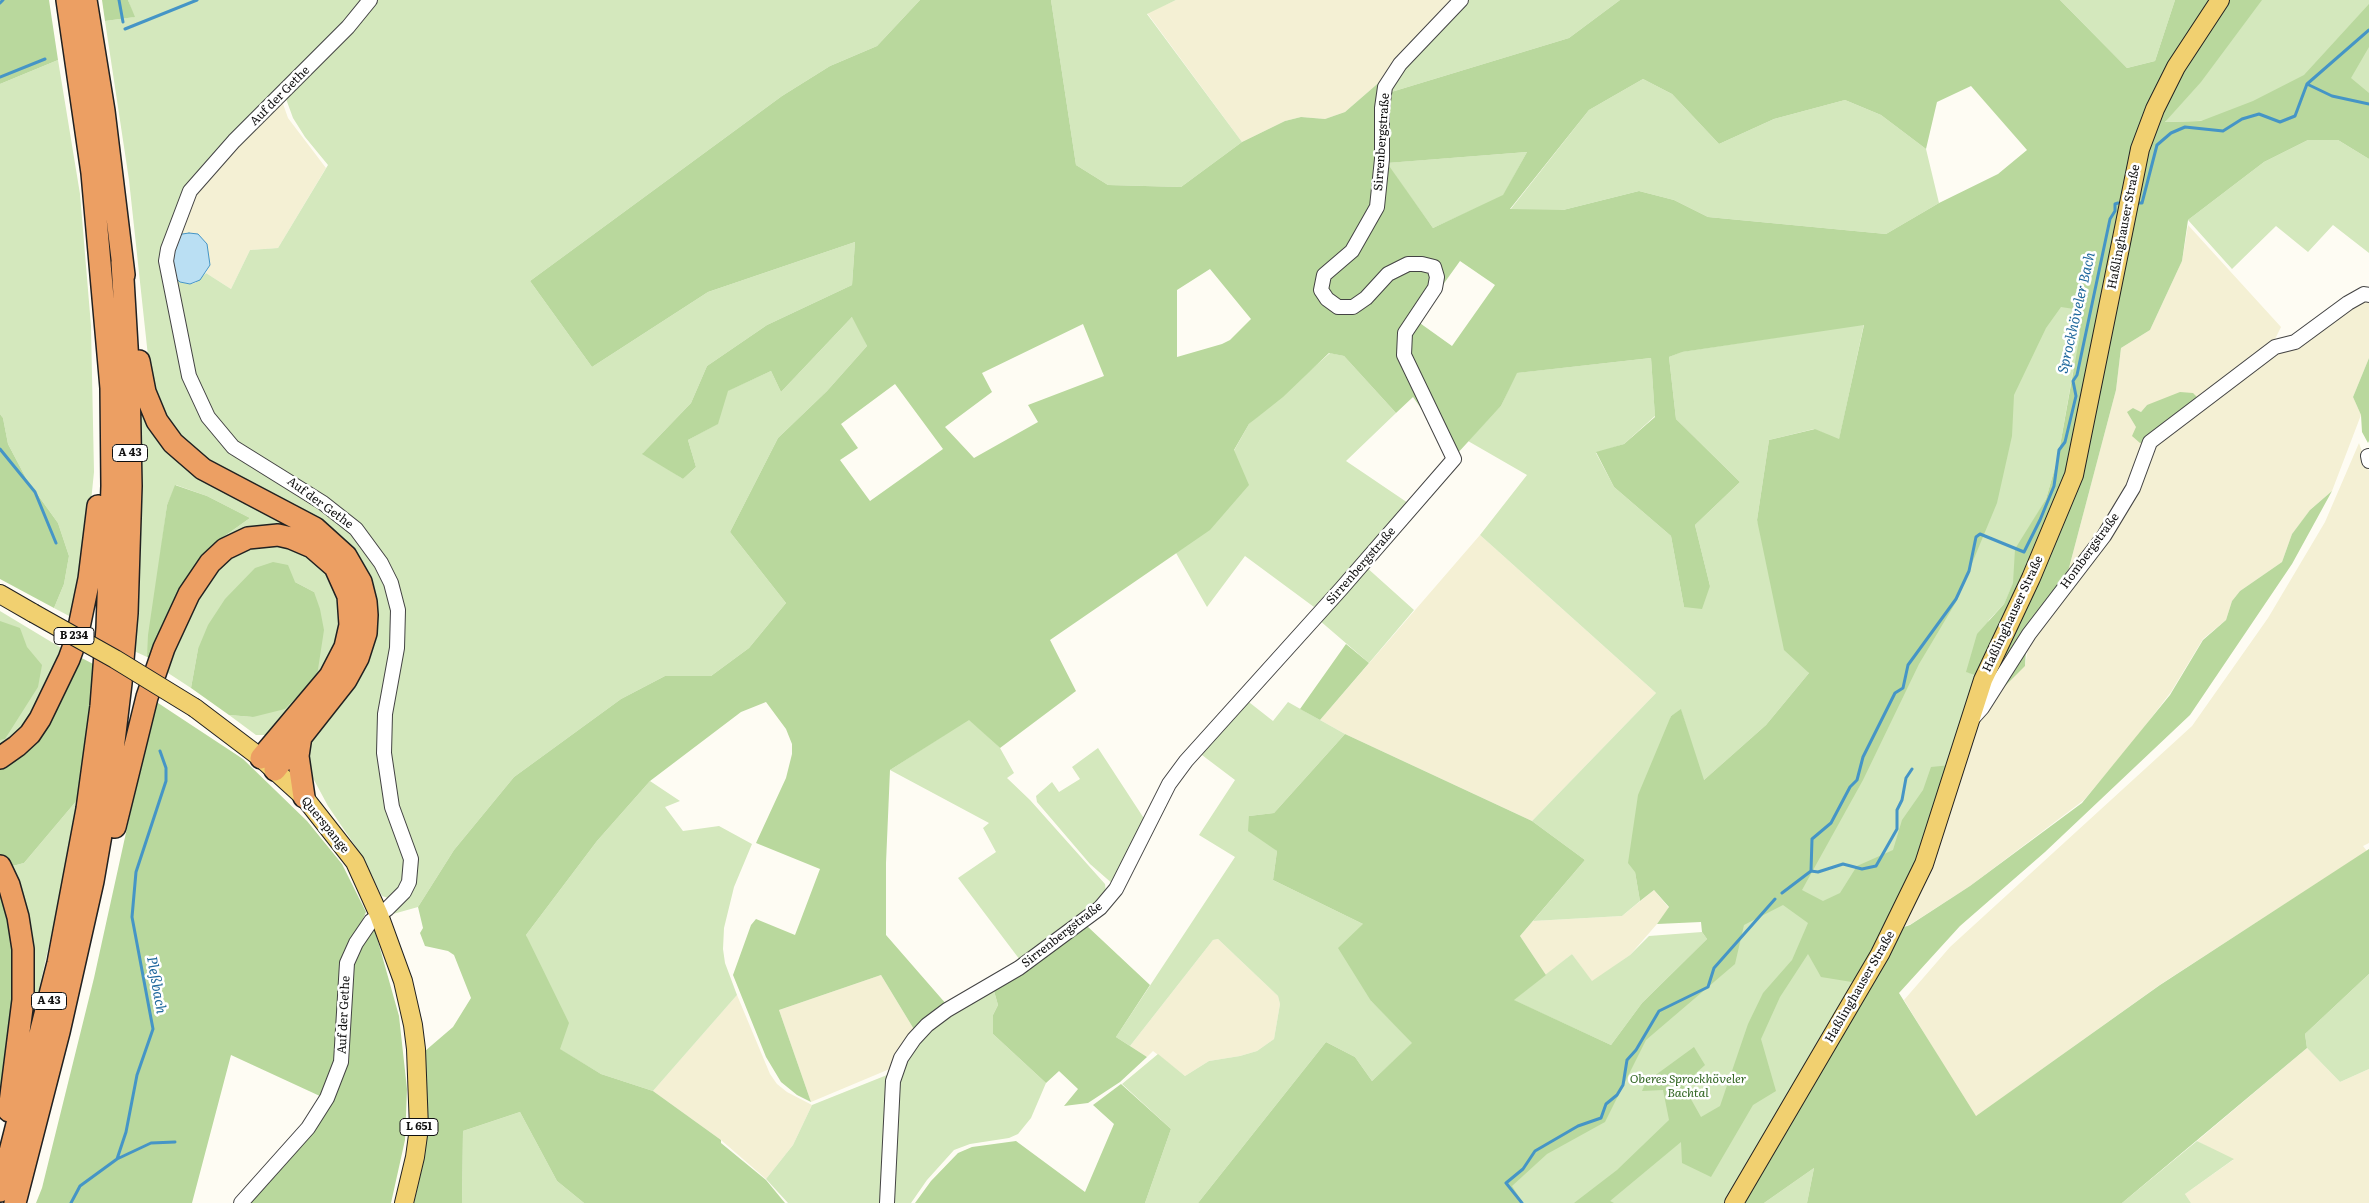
<!DOCTYPE html>
<html>
<head>
<meta charset="utf-8">
<style>
	body { margin:0 }
	canvas { display:block; background:#fefcf3 }
</style>
</head>
<body>
<canvas width="2369" height="1203"></canvas>
<script>
const c = document.querySelector('canvas').getContext('2d');
c.lineJoin = 'round';
function fill(path, color) {
  c.fillStyle = color;
  c.fill(path, 'evenodd');
}
function poly(rows) {
  const path = new Path2D();
  for (const r of rows) {
    path.moveTo(r[0], r[1]);
    for (let i = 2; i < r.length; i += 2) path.lineTo(r[i], r[i + 1]);
  }
  return path;
}
function stroke(path, color, width, dash) {
  c.strokeStyle = color;
  c.lineWidth = width;
  c.lineCap = dash ? 'butt' : 'round';
  c.setLineDash(dash || []);
  c.stroke(path);
}
function drawText(font, color, halo, rows, align = 'center') {
  c.font = font + ' Literata,serif';
  c.lineWidth = 5;
  c.setLineDash([]);
  c.textBaseline = 'middle';
  c.strokeStyle = halo;
  c.fillStyle = color;
  for (const [text, x, y, turn = 0] of rows) {
    c.save();
    c.translate(x, y);
    c.rotate((+turn || 0) * Math.PI / 180);
    c.textAlign = isNaN(turn) ? turn : align;
    if (halo) c.strokeText(text, 0, 0);
    c.fillText(text, 0, 0);
    c.restore();
  }
}
fill(poly([
	[1176,0,1457,0,1387,72,1383,79,1345,112,1325,119,1301,117,1285,121,1242,142,1147,13],
	[281,98,288,118,326,168,278,248,250,250,231,289,206,273,210,265,179,235,192,193],
	[2188,225,2281,327,2272,345,2201,403,2147,405,2141,412,2133,408,2147,442,2132,488,2065,583,2116,390,2121,348,2150,330,2182,261],
	[2369,300,2369,358,2353,397,2361,415,2332,491,2311,509,2292,534,2282,562,2240,591,2232,601,2226,620,2203,639,2171,692,2132,743,2084,800,1970,886,1911,924,1898,928,1988,680,2025,666,2030,636,2094,555,2153,443,2264,359,2346,307],
	[2359,443,2369,471,2369,843,2363,846,2367,851,2161,984,1975,1117,1904,1000,1950,947,2192,726,2268,618,2325,522],
	[1480,535,1656,693,1532,821,1345,734,1320,720],
	[1654,890,1669,908,1657,924,1630,955,1592,982,1572,954,1546,975,1520,936,1533,921,1622,916],
	[1218,939,1278,996,1280,1004,1274,1039,1257,1051,1240,1056,1209,1061,1185,1076,1153,1051,1147,1057,1130,1046,1213,940],
	[881,975,915,1031,892,1068,811,1102,779,1010],
	[737,995,770,1074,777,1084,787,1092,812,1105,793,1145,766,1179,721,1140,653,1091],
	[2307,1048,2340,1082,2369,1069,2369,1203,2191,1203,2185,1194,2233,1160,2197,1141]
]), '#f4f0d4');
fill(poly([
	[128,0,366,0,308,65,233,139,188,191,164,253,164,281,172,312,178,311,171,274,180,282,190,284,195,283,206,273,231,289,250,250,278,248,328,165,305,137,293,118,285,96,375,0,920,0,877,46,830,66,782,96,530,281,592,367,708,292,855,242,852,285,767,325,707,366,691,403,643,453,683,479,696,467,688,440,717,424,727,391,771,371,781,392,853,316,867,346,827,391,778,438,730,532,786,603,749,648,711,676,665,676,621,699,514,777,454,850,418,907,393,914,409,894,416,865,394,799,388,765,387,733,400,663,404,615,391,575,367,537,340,512,338,520,365,546,382,572,395,618,393,663,380,731,381,765,387,801,408,860,406,877,401,891,391,899,382,896,362,856,328,806,306,765,305,752,310,742,343,702,361,674,372,643,376,620,369,581,359,562,329,531,304,513,209,466,182,445,162,416,151,384,129,180,105,21,134,17],
	[1051,0,1176,0,1147,14,1242,142,1181,187,1108,185,1076,165],
	[1468,0,1620,0,1569,38,1388,93,1392,83],
	[2060,0,2175,0,2155,61,2127,68],
	[2237,0,2369,0,2369,127,2347,116,2165,122],
	[58,60,80,194,91,326,94,472,89,521,71,617,54,608,64,584,69,556,58,523,27,480,8,444,3,418,0,414,0,84],
	[1643,79,1672,94,1719,144,1774,119,1845,100,1881,115,1926,149,1939,203,1886,234,1708,217,1674,200,1639,191,1563,210,1510,210,1589,110],
	[2308,140,2338,140,2369,159,2369,253,2333,225,2308,252,2276,226,2232,269,2188,220,2264,162],
	[1527,152,1503,196,1433,228,1386,163],
	[2115,170,2079,354,2073,372,2058,457,2046,499,2022,540,2013,584,2004,604,1989,620,1967,672,1980,677,1951,765,1858,983,1733,1203,1463,1203,1707,954,2002,415],
	[1864,324,1839,440,1814,429,1769,440,1757,520,1809,673,1766,725,1703,781,1681,710,1671,716,1635,872,1640,901,1622,916,1533,921,1585,860,1532,821,1656,693,1480,535,1527,475,1468,441,1501,406,1516,373,1651,358,1655,416,1624,444,1596,453,1614,487,1671,536,1684,607,1710,586,1695,525,1740,482,1676,419,1669,357,1681,352],
	[1330,353,1344,356,1396,413,1346,461,1411,505,1314,607,1245,556,1207,607,1176,553,1249,424],
	[140,391,153,423,179,456,212,480,314,533,343,559,356,581,364,616,357,652,343,679,332,694,282,749,280,747,331,686,345,663,354,639,357,623,353,589,342,565,322,545,294,532,278,530,252,533,235,539,210,559,195,578,212,545,250,518,207,496,176,485,167,505,147,657,134,651,142,504],
	[286,545,325,565,345,607,336,654,267,735,256,735,229,715,253,717,314,592,295,582,198,649,191,688,165,671,192,609,210,577,229,558,253,546],
	[1365,566,1414,610,1369,663,1319,620],
	[0,611,63,649,30,723,0,753],
	[1245,699,1273,721,1288,702,1345,734,1274,813,1249,816,1277,851,1273,880,1363,924,1371,1001,1413,1043,1372,1081,1355,1057,1326,1042,1198,1203,1145,1203,1171,1129,1122,1084,1158,1054,1185,1076,1209,1061,1240,1056,1257,1051,1274,1039,1280,1004,1278,996,1218,939,1213,940,1130,1046,1116,1037,1235,857,1199,835,1235,780,1198,752],
	[969,719,1000,748,1014,773,1007,778,1030,800,1105,884,1106,893,1062,931,1020,960,958,878,996,852,983,828,989,823,890,770],
	[1098,748,1145,820,1114,885,1090,864,1037,802,1036,796,1052,782,1059,792,1080,779,1072,767],
	[650,781,680,801,665,807,683,831,719,826,752,844,734,887,724,928,723,949,725,963,737,995,653,1091,601,1074,559,1049,526,935,597,841],
	[78,799,62,888,21,1068,5,868,24,863],
	[1702,932,1707,939,1642,1003,1611,1045,1513,1000,1572,954,1592,981,1630,955,1649,936],
	[2369,974,2369,1069,2340,1082,2307,1048,2305,1034],
	[994,991,998,1005,993,1015,993,1034,1046,1083,1031,1118,1018,1134,1009,1138,970,1144,954,1150,927,1180,911,1203,890,1203,897,1078,922,1036,953,1011],
	[892,1073,884,1203,788,1203,766,1179,793,1145,812,1105],
	[520,1112,557,1181,584,1203,462,1203,463,1131],
	[2197,1141,2234,1159,2185,1194,2191,1203,2122,1203],
	[1814,1168,1807,1203,1764,1203]
]), '#d4e8bd');
fill(poly([
	[0,0,49,0,58,60,0,84],
	[102,0,128,0,135,17,105,21],
	[920,0,1051,0,1076,165,1108,185,1181,187,1242,142,1285,121,1301,117,1325,119,1345,112,1383,79,1388,93,1569,38,1620,0,2060,0,2127,68,2155,61,2175,0,2262,0,2201,82,2165,122,2201,121,2253,101,2304,75,2369,4,2369,47,2351,78,2369,93,2369,159,2338,140,2308,140,2264,162,2188,220,2182,261,2150,330,2121,348,2116,390,2065,583,2027,634,2025,666,2005,686,1966,672,1977,634,2004,604,2013,583,2015,549,2046,499,2058,457,2080,334,2074,309,2061,307,2046,328,2014,395,2012,436,1997,503,1956,602,1919,664,1863,780,1802,890,1823,901,1840,893,1857,866,1893,850,1902,820,1923,790,1931,767,1951,765,1919,861,1858,983,1821,977,1808,954,1780,997,1761,1039,1776,1091,1753,1105,1711,1177,1682,1163,1681,1142,1610,1201,1614,1203,1574,1203,1617,1170,1669,1120,1663,1090,1642,1091,1646,1082,1694,1047,1705,1065,1683,1085,1701,1117,1720,1106,1748,1024,1763,993,1792,960,1808,923,1783,905,1744,925,1735,964,1646,1040,1605,1122,1547,1154,1512,1186,1523,1203,1198,1203,1326,1042,1355,1057,1372,1081,1412,1043,1371,1001,1338,948,1363,924,1273,880,1277,851,1248,831,1249,816,1274,813,1345,734,1532,821,1585,860,1520,936,1546,975,1514,1000,1611,1045,1642,1003,1707,939,1702,932,1701,922,1657,924,1669,907,1654,890,1640,901,1635,872,1628,863,1638,795,1671,716,1681,709,1704,780,1766,725,1809,673,1784,650,1757,520,1769,440,1815,429,1839,439,1864,325,1682,352,1669,357,1676,419,1740,482,1695,525,1710,586,1702,609,1684,607,1671,536,1614,487,1596,452,1624,444,1655,417,1651,358,1517,373,1501,406,1455,456,1413,397,1396,413,1344,356,1329,353,1283,397,1249,424,1234,450,1249,485,1210,530,1050,640,1076,691,1000,748,969,720,890,770,886,863,886,935,947,1005,915,1031,881,975,779,1010,811,1102,797,1095,781,1082,766,1057,733,975,751,925,756,919,795,935,820,869,756,843,786,778,792,754,792,744,786,729,766,702,741,712,650,781,597,841,526,935,569,1023,560,1049,601,1074,653,1091,721,1140,721,1143,766,1180,785,1203,584,1203,557,1181,520,1112,463,1131,462,1203,414,1203,425,1156,428,1114,425,1051,453,1027,471,998,454,955,448,951,425,946,420,933,423,928,418,907,454,850,514,777,621,699,665,676,711,676,749,648,786,603,730,532,778,438,827,391,867,346,852,317,781,392,771,371,728,391,718,424,688,440,696,467,683,479,642,454,691,403,707,366,767,325,852,285,855,242,708,292,592,367,530,281,782,96,830,66,877,46],
	[1643,79,1672,94,1719,144,1774,119,1845,100,1881,115,1926,149,1937,102,1971,86,2027,150,1998,174,1939,203,1886,234,1708,217,1674,200,1639,191,1563,210,1510,209,1589,110],
	[1527,152,1503,195,1433,228,1387,163],
	[1460,261,1495,285,1452,346,1417,321],
	[1210,269,1251,319,1230,340,1222,344,1177,357,1177,290],
	[1083,324,1104,376,1028,405,1038,422,974,458,945,427,992,392,982,373],
	[895,384,943,449,870,501,840,460,858,448,841,424],
	[2369,358,2369,441,2368,443,2362,432,2361,415,2353,397],
	[2180,392,2193,393,2199,399,2147,442,2140,443,2132,436,2136,427,2127,412,2133,408,2141,412,2147,405],
	[0,414,3,418,8,444,27,480,58,523,69,556,64,584,54,608,0,579],
	[175,485,207,496,250,518,212,545,156,662,147,657,148,635,167,505],
	[2332,491,2292,564,2190,715,2045,852,1960,926,1899,993,1976,1116,2160,985,2369,849,2369,974,2305,1034,2307,1048,2122,1203,1807,1203,1814,1168,1764,1203,1739,1203,1898,929,1910,925,1970,886,2082,803,2170,695,2203,640,2226,620,2232,601,2240,591,2282,562,2292,534,2310,510],
	[273,562,288,565,295,582,314,592,320,609,324,630,317,676,285,709,253,717,229,715,191,688,198,649,208,625,225,599,255,568],
	[0,621,20,628,27,647,42,665,38,687,5,739,0,740],
	[1346,644,1369,663,1320,720,1300,709],
	[74,654,97,666,78,799,24,863,5,868,0,859,0,768],
	[155,701,243,759,307,821,342,864,366,912,353,942,336,1062,322,1097,231,1055,192,1203,36,1203,42,1188,94,978],
	[0,884,14,946,14,1015,0,1106],
	[1087,926,1150,985,1116,1037,1147,1057,1120,1082,1088,1103,1064,1106,1078,1089,1059,1071,1046,1083,993,1034,993,1015,998,1005,994,991],
	[374,927,399,1016,407,1089,405,1140,391,1203,245,1203,328,1100,350,965],
	[1121,1084,1171,1129,1145,1203,915,1203,931,1181,958,1153,972,1147,1016,1141,1085,1192,1114,1124,1093,1105]
]), '#b9d89d');
const water = poly([
	[189,233,198,234,207,244,210,265,200,280,190,284,180,282,171,274,176,235,189,233]
]);
fill(water, '#badff3');
stroke(water, '#4595c6', 1);
stroke(poly([
	[119,0,123,22],
	[0,3,3,0],
	[125,29,197,0],
	[0,77,45,59],
	[2307,84,2332,96,2369,104],
	[2138,203,2142,203,2157,145,2171,133,2185,127,2223,131,2242,119,2259,114,2280,122,2295,116,2307,84,2369,30],
	[0,449,35,492,56,543],
	[1811,871,1818,872,1843,864,1862,869,1876,866,1897,829,1897,810,1902,800,1906,778,1912,769],
	[1782,893,1811,871,1812,839,1831,823,1850,787,1857,780,1863,757,1895,693,1903,688,1908,665,1956,599,1969,571,1976,537,1980,534,2024,552,2040,520,2054,486,2059,450,2065,442,2076,396,2073,381,2077,375,2110,219,2115,211,2115,204,2118,203],
	[117,1159,151,1143,175,1142],
	[71,1203,80,1186,117,1159,126,1132,137,1075,153,1029,132,917,136,872,166,781,166,768,160,751],
	[1522,1203,1506,1183,1523,1169,1535,1151,1578,1126,1601,1118,1606,1104,1617,1095,1623,1085,1627,1060,1636,1050,1659,1011,1708,987,1714,968,1775,899]
]), '#4595c6', 3);
const minor = poly([
	[2368,456,2369,461],
	[1973,718,1982,708,2029,634,2104,536,2133,488,2150,442,2275,347,2295,342,2348,303,2364,294,2369,295],
	[241,1203,308,1128,327,1098,341,1062,347,963,356,943,371,921,387,909,404,892,409,882,411,859,392,807,384,753,385,714,397,648,398,610,391,583,381,563,356,529,323,503,233,447,208,417,189,376,166,261,168,249,190,191,234,141,348,27,370,0],
	[887,1203,893,1081,901,1058,914,1039,927,1025,947,1010,1019,968,1100,908,1116,889,1169,784,1186,761,1341,589,1454,459,1404,355,1405,333,1435,288,1437,277,1434,267,1422,264,1408,264,1388,274,1366,298,1353,307,1338,307,1327,299,1321,290,1324,275,1352,251,1377,207,1382,159,1382,108,1385,87,1400,64,1461,0]
]);
const major = poly([
	[0,594,33,613],
	[195,708,261,758,304,797,355,862,379,915,403,981,413,1025,416,1049,419,1128,415,1157,404,1203],
	[1734,1203,1880,954,1924,864,1983,680,2031,578,2074,475,2140,149,2155,109,2176,67,2220,0]
]);
const highway = poly([
	[86,0,104,111,124,275],
	[139,361,145,392,157,421,173,443,203,469,315,528,346,556,361,582,366,602,367,615,366,633,358,658,346,680,275,770],
	[301,736,298,756,304,797],
	[0,758,17,746,30,734,40,719,69,659,77,637,89,579,98,506],
	[115,827,147,697,164,648,189,594,210,563,225,549,248,538,278,535,291,538,312,547,335,567,348,596,350,625,345,647,330,676,261,758],
	[0,866,9,885,18,917,23,949,23,1000,9,1111],
	[0,1191,58,963,87,809,101,706,107,628,112,486,111,388,92,173,67,0],
	[15,1203,59,1032,93,881,107,800,121,683,127,613,131,486,129,380,122,262]
]);
stroke(minor, '#434343', 16);
stroke(major, '#212121', 20);
stroke(highway, '#212121', 24);
stroke(minor, '#fff', 14);
stroke(major, '#f1d070', 18);
stroke(highway, '#ec9f63', 21);
const majorBridge = poly([
	[33,613,115,659,195,708]
]);
stroke(majorBridge, '#212121', 20, []);
stroke(majorBridge, '#f1d070', 18);
for (const [x, y, w] of [
	[130,453,35],
	[74,636,40],
	[49,1001,35],
	[419,1127,38]
]) {
  const box = new Path2D();
  box.roundRect(x - w / 2, y - 8.5, w, 17, 4);
  c.fillStyle = '#fff';
  c.fill(box);
  stroke(box, '#101010', 1);
}
drawText('bold 11px', '#101010', null, [
	["A 43",130,453],
	["B 234",74,636],
	["A 43",49,1001],
	["L 651",419,1127]
]);
drawText('12px', '#101010', '#fff', [
	["Auf der Gethe",280,96,-45],
	["Sirrenbergstraße",1382,142,-86],
	["Haßlinghauser Straße",2124,227,-79],
	["Auf der Gethe",320,503,36],
	["Hombergstraße",2090,551,-54],
	["Sirrenbergstraße",1361,566,-49],
	["Haßlinghauser Straße",2013,614,-65],
	["Querspange",325,825,51],
	["Sirrenbergstraße",1062,935,-38],
	["Haßlinghauser Straße",1860,987,-60],
	["Auf der Gethe",344,1015,-87]
]);
drawText('italic 12px', '#316522', '#fff', [
	["Oberes Sprockhöveler",1688,1079],
	["Bachtal",1688,1093]
]);
drawText('italic 14px', '#1e679c', '#fff', [
	["Sprockhöveler Bach",2077,313,-77],
	["Pleßbach",156,985,80]
]);
</script>
</body>
</html>
